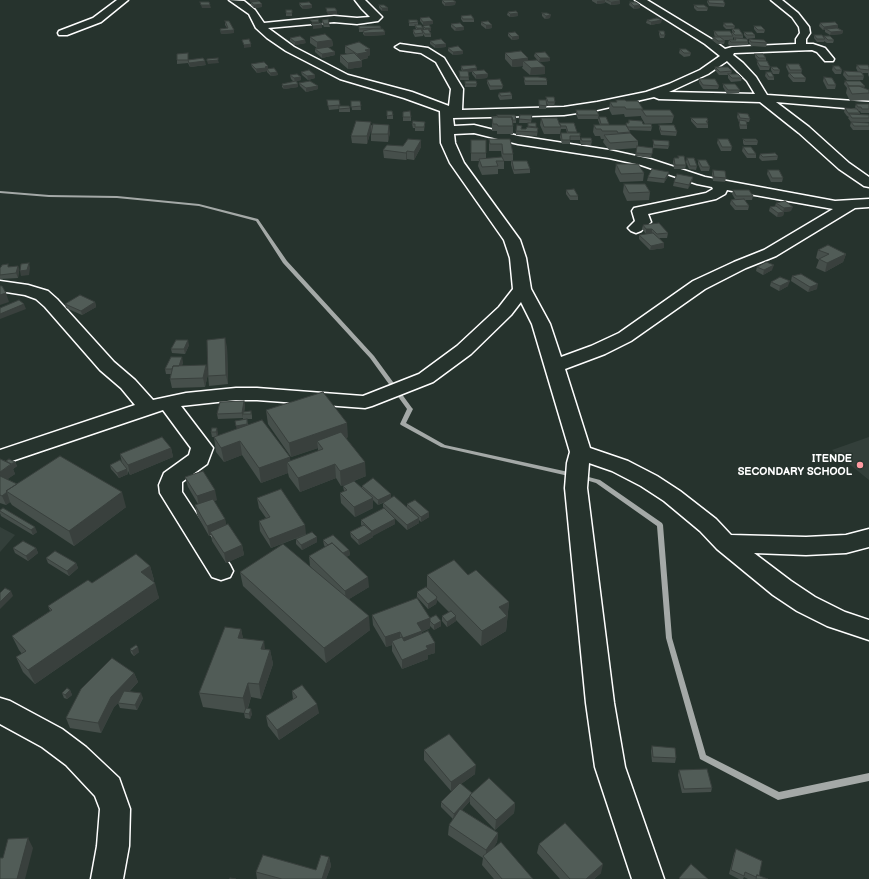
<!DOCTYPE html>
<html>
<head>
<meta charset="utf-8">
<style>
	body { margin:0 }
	canvas { display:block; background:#26332d }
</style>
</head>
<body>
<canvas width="869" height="879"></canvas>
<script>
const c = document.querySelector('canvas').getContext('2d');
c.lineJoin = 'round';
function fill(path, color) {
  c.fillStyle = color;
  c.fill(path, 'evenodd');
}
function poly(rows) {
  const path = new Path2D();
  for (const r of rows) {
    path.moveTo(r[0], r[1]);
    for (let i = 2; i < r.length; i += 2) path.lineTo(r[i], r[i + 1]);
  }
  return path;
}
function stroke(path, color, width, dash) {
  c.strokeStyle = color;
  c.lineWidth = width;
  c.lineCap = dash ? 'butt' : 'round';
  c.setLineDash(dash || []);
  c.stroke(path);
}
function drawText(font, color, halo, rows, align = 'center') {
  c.font = font + ' "Balsamiq Sans",sans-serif';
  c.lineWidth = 3;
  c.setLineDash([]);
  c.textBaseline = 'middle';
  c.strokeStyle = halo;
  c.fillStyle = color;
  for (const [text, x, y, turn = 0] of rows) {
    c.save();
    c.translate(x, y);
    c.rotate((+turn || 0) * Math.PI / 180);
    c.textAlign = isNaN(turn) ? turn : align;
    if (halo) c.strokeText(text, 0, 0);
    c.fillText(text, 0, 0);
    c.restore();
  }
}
fill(poly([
	[869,437,869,480,832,450],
	[0,527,15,535,0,552]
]), '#333f3a');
fill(poly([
	[0,191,49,195,117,196,199,204,258,219,287,261,374,356,412,408,413,409,406,423,445,445,573,473,576,475,573,477,441,447,401,425,400,424,407,409,370,358,283,263,256,221,199,206,117,198,49,197,0,193,0,191],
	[581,475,600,480,662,523,663,525,672,638,706,755,779,792,869,773,869,781,778,800,700,759,666,638,657,526,596,483,579,478,578,477,581,475]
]), '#a4a9a7');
const minor = poly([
	[117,0,128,0,101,22,67,35,59,35,58,33,59,31,93,18,117,0],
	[229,0,244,1,255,10,264,23,334,16,357,18,370,17,362,9,355,0,365,0,382,17,378,21,357,24,334,22,268,28,294,47,348,75,412,92,449,106,451,89,436,62,421,53,400,50,395,47,400,44,428,48,444,58,463,89,462,110,564,107,597,102,646,92,669,84,700,70,720,56,705,44,635,0,647,0,713,40,725,49,732,47,796,44,796,39,800,33,799,27,792,17,771,0,782,0,798,13,809,27,810,33,806,39,806,44,813,44,825,48,834,59,833,61,825,61,817,52,812,50,734,53,733,55,743,63,756,77,767,95,869,102,869,110,776,102,809,127,849,163,869,177,869,187,864,186,839,169,799,133,760,102,659,99,654,97,597,110,564,115,453,118,454,126,474,125,518,136,609,150,650,159,705,177,835,201,869,199,869,207,855,208,776,256,746,268,705,289,631,341,605,354,565,369,590,448,628,461,657,476,680,491,716,519,731,535,806,537,846,535,869,529,869,547,846,553,806,555,754,553,791,581,815,597,845,612,869,620,869,640,827,626,797,611,773,595,717,549,700,531,664,501,641,486,612,471,589,463,587,488,614,703,625,767,664,879,632,879,595,767,586,703,565,488,567,463,570,452,532,324,521,302,511,315,471,354,433,382,372,406,365,408,257,400,236,400,181,406,213,448,207,464,182,482,182,492,230,565,233,571,230,577,221,580,212,577,160,493,159,485,164,473,189,455,191,448,163,410,0,465,0,450,135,405,121,388,100,370,45,307,36,299,25,295,0,291,0,281,28,285,48,291,57,299,114,362,135,380,153,400,186,393,236,388,257,388,363,396,419,374,457,346,499,307,513,289,510,258,504,240,450,163,441,143,440,111,404,98,340,79,286,51,267,38,256,28,249,14,229,0],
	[727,61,747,81,755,94,669,92,708,74,727,61],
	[474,133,518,144,609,158,641,165,697,184,712,187,713,189,706,193,634,208,632,211,635,221,628,228,631,231,636,233,641,231,651,222,648,214,716,199,725,194,727,190,833,209,764,250,734,262,693,281,619,333,591,346,561,357,550,324,531,289,526,258,520,240,464,163,455,143,454,134,474,133],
	[0,698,10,701,62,729,86,747,119,778,130,809,129,846,123,879,91,879,97,846,100,809,95,796,66,765,42,747,0,724,0,698]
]);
stroke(minor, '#fff', 3);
fill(minor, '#26332d');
fill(poly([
	[442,0,455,5,445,6,442,3],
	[592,0,619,0,620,4,611,5,605,2,605,3,597,4,592,1],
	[708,0,723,0,725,4,724,7,709,6,707,2],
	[251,2,262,4,262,7,254,8,251,5],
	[630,2,640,5,640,8,634,9,629,5],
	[299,3,312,8,303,9,300,6],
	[379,5,388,11,382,11,379,8],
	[694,5,708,8,707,11,697,11,694,8],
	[508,12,518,13,518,16,510,17,507,15],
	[286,13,292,13,292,16,286,16],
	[542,13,550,18,545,19,542,16],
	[461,16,474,19,474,22,463,22,461,19],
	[420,18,433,24,423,25,420,21],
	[322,20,329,24,330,27,324,27,322,23],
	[409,20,418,22,418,25,423,30,424,30,423,26,431,28,431,31,429,31,431,34,431,37,425,37,423,34,423,36,415,37,413,33,413,30,416,29,415,26,409,26],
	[647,20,661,23,651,25,646,23],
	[225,21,234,33,221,34,220,29,227,28,225,25],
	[481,22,492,25,492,28,486,29,481,25],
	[724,23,735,26,734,29,743,35,743,38,748,42,748,45,730,46,728,44,729,40,734,40,734,38,733,37,733,40,724,40,725,41,724,44,717,44,712,40,713,37,715,37,714,34,714,31,732,34,732,29,726,29,723,26],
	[820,23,838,25,838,28,843,31,842,34,830,35,825,32,825,30,823,30,819,26],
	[451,24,464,27,464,30,455,31,451,27],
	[359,26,381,28,381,29,385,35,365,36,363,34,363,32,359,32],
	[754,26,765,30,764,33,757,33,754,29],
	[659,31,665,35,664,38,660,38,659,34],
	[744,32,755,35,755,38,747,39,744,35],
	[508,33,519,39,512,40,508,36],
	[814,35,824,38,824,36,834,40,833,43,827,43,824,41,824,42,817,42,814,38],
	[310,37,332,40,333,46,328,47,335,52,335,55,322,58,315,52,315,49,317,48,310,43],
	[290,38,306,43,295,45,290,41],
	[749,39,767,43,766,47,751,46,749,42],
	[430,41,446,47,435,48,430,44],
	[345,46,370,49,370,55,368,56,368,58,361,60,362,67,348,69,340,62,340,55,347,54,345,53],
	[448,48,463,51,463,54,453,55,448,51],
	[680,49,691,53,690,56,684,57,679,53],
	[188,53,188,60,206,65,190,67,188,63,177,64,177,60],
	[505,53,545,67,545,74,530,75,522,68,523,66,512,67,505,59],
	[535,53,550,61,539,62,534,56],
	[755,54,766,58,766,61,770,67,769,70,760,70,757,64,758,61,755,57],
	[251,64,268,66,268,69,277,72,278,75,271,76,267,72,267,70,267,71,257,73,252,67],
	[787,64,802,70,801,74,806,78,805,82,793,82,788,76,789,73,786,67],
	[857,65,869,67,869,77,868,75,868,73,862,73,864,76,863,80,847,80,843,75,844,71,858,72,856,68],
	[461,66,488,74,487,78,476,79,472,74,472,72,468,72,469,80,460,80,459,71,462,71,461,69],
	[833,66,842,70,841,74,835,74,832,70],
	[715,67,732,71,731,74,742,78,741,81,731,82,728,78,728,75,719,75,715,70],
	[771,67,780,70,779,74,773,74,771,70],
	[301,72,315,78,308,80,302,75],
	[766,72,774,77,774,80,768,80,765,76],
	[290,75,301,80,296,81,298,84,298,87,284,89,282,87,282,84,294,82,291,79],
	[524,77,547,81,547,85,525,85,524,80],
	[824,77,836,85,835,89,827,89,823,81],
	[699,79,719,86,718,89,703,89,699,83],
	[487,80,503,86,502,89,490,90,487,83],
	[465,81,477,84,476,87,465,87],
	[845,81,865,86,864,88,869,90,869,100,850,101,846,93,847,88,844,84],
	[299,83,318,89,306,92,300,86],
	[723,84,740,90,739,93,727,94,723,87],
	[499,93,512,95,512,99,500,100,498,96],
	[546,97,555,102,554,106,548,106,546,101,546,109,539,109,539,100,546,100],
	[327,100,340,106,350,108,350,112,339,112,339,109,329,110],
	[616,100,626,101,643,109,643,110,674,116,672,123,645,124,641,117,641,116,625,117,624,114,612,115,609,109,610,102,616,102],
	[351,101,360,101,361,110,352,110],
	[856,104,869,104,869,113,861,113,860,111,858,111,860,113,860,114,869,115,869,122,851,122,848,118,849,117,847,116,844,112,845,108,856,109,855,107],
	[576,110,599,115,598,119,578,119,576,114],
	[387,111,393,115,393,119,387,119],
	[403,112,411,117,411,121,403,121],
	[738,113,750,119,749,122,747,122,747,129,740,129,739,124,739,122,737,117],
	[497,115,516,120,516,123,513,123,513,134,497,134,497,131,492,131,492,117,497,117],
	[520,115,532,115,531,123,536,123,536,128,538,128,537,136,516,135,516,131,522,126,522,129,526,129,528,127,528,123,519,123],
	[599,117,609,124,609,125,626,125,626,123,628,123,629,120,643,124,652,127,651,131,629,130,630,133,638,141,638,146,653,148,651,158,635,156,637,148,609,150,603,142,604,139,601,139,600,136,595,136,593,132,594,125,600,125,598,120],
	[541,118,559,123,574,123,577,133,580,136,580,140,570,140,570,144,562,144,560,137,561,133,567,133,566,129,561,129,560,134,544,134,540,125],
	[691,118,708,121,707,123,708,124,708,128,697,128,691,121],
	[425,122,424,131,415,131,415,128,413,128,412,124],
	[851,122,869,123,869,130,853,130,850,126],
	[371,125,390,132,388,142,371,141,371,130,367,144,352,143,351,136],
	[659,125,677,132,676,136,661,135,659,128],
	[581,138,592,141,591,145,581,145,580,141],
	[489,139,510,139,513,154,513,161,530,169,530,173,514,174,511,165,511,161,504,161,504,169,498,169,498,174,482,175,478,166,479,161,471,161,471,140,486,140,486,158,502,158,501,151,489,151],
	[718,139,732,147,731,151,721,151,717,143],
	[743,139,758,141,757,145,744,145,743,143],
	[421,140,421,147,414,160,407,159,406,160,384,158,383,150,403,146],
	[653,140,669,146,668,149,653,148],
	[743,147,756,154,756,158,747,158,742,151],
	[760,154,778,156,777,160,762,161,759,158],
	[678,156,686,165,685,169,674,169,673,162,674,158,678,158],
	[687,158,697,166,696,170,689,169,686,162],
	[698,160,710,167,709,171,701,171,698,164],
	[616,164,644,173,643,181,620,182,615,172],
	[713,170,726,178,725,182,713,181,712,174],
	[768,170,783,178,782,182,771,182,767,174],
	[669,172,668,176,664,183,647,181,648,177],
	[693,177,692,181,688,189,673,186,674,182],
	[624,184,650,192,649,200,627,201,623,192],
	[566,190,578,196,578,200,570,200,566,194],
	[733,190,753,196,752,200,745,200,749,206,748,210,735,210,730,204,731,200,735,199,732,194],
	[776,203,791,211,784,212,783,216,777,217,769,211,770,207,775,206],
	[643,225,668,233,667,238,659,238,664,243,664,248,650,250,639,239,639,235,651,233,646,234,642,229],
	[818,250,846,254,843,262,825,272,816,268,819,260,816,258],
	[18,266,19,270,18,278,0,279,0,268],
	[757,267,772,270,763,275,756,271],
	[792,276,817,289,808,292,791,281],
	[771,282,788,286,779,291,770,286],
	[95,302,96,307,82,315,66,308,65,304],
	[189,345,185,354,172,353,171,349],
	[227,347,228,384,209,386,208,374,205,387,172,388,170,379,171,374,166,374,165,369,183,362,182,366,206,365,208,374],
	[244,401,245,406,244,412,251,411,252,416,252,419,243,419,243,418,218,419,217,414],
	[266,410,348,437,346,438,366,476,354,481,362,488,362,486,391,498,407,508,407,504,429,512,429,517,421,522,419,520,419,523,407,530,389,513,395,519,395,524,372,536,373,537,359,545,351,537,350,532,362,526,361,525,361,520,384,508,383,507,383,503,378,505,373,500,373,508,355,517,341,503,340,493,344,491,343,486,351,482,341,486,336,478,300,492,289,477,288,473,261,483,242,455,224,462,216,452,214,437,212,437,211,432,212,428,218,433,217,436,237,429,247,419,248,425,290,461,318,451,318,448,291,457,268,424],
	[171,448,173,457,130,475,128,471,128,474,119,478,111,469,110,465,122,463,120,454],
	[0,459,6,461,15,462,17,466,13,469,15,474,7,479,17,484,126,507,74,546,12,505,10,502,6,505,0,503],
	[185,477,217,500,214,501,225,519,226,525,242,545,244,555,226,563,212,541,211,535,209,536,197,515,195,505,198,504,188,487],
	[257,498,306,534,317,542,302,550,296,544,296,539,305,535,271,548,260,531,259,521,266,518,259,508],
	[0,510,37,532,33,535,1,516,0,513],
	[323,540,349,550,350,555,346,557,369,587,349,599,370,630,326,663,243,586,240,572,314,570,310,566,309,556,325,547,324,545],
	[13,548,36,548,38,553,28,561,15,553],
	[46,558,76,563,78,568,69,576,48,563],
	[150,566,154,580,153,581,159,598,35,684,23,672,16,657,22,654,19,650,12,636,50,611,48,606,92,583],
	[427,575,468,575,509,602,506,631,481,646,456,620,456,621,447,627,442,621,442,616,449,612,437,600,436,604,428,609,417,597,417,592,427,588],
	[372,615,430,618,441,626,434,630,430,626,430,628,422,632,422,634,435,643,435,653,428,655,428,659,402,669,392,651,392,645,386,647,373,625],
	[241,629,243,639,265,649,270,650,273,664,261,699,251,697,248,708,252,714,250,719,245,718,244,713,203,707,199,693],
	[130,649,139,652,134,656,131,653],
	[134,673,138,682,129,692,143,698,137,710,120,708,118,703,114,707,101,733,70,728,66,718],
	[70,690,72,695,67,699,64,698,62,693],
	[292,691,319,713,279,740,268,726,266,716,293,699],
	[652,746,676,758,675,763,652,762,651,751],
	[424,750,475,774,461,784,472,793,515,803,514,813,495,830,470,804,470,801,462,810,498,833,497,842,493,848,533,879,494,879,482,865,483,858,448,835,449,825,453,819,441,807,441,802,454,789,451,791,424,760],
	[679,770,712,788,711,792,682,793,678,775],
	[539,844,601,873,594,879,560,879,537,853],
	[736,849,759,876,768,879,748,879,744,877,743,879,739,879,729,874,734,854],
	[329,857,331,866,326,879,257,879,256,872,316,870]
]), '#464f4b');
fill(poly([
	[250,0,258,0,258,1,250,2],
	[605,0,605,3,597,4,597,1],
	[620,1,620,4,611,5,611,2],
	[456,2,455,5,445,6,445,3],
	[262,4,262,7,254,8,254,5],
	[201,5,210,5,211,8,202,8],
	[312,5,312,8,303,9,302,6],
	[640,5,640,8,634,9,634,6],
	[382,8,388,8,388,11,382,11],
	[337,11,337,14,328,15,327,12],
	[518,13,518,16,510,17,510,14],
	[551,15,550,18,545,19,546,16],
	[662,20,661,23,651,25,651,22],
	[433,21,433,24,423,25,423,22],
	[312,22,319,22,319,25,312,25],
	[322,25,322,28,313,29,313,26],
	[486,25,492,25,492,28,486,29],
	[838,25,838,28,826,29,825,30,823,30,824,27],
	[464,27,464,30,455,31,456,28],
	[417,28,423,28,423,31,422,30,422,31,417,31],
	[425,28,431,28,431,31,425,31],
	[234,30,234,33,221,34,221,31],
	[843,31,842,34,830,35,831,32],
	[385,32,385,35,365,36,364,33],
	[519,36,519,39,512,40,512,37],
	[305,40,306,43,295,45,295,42],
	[332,40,333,46,317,49,317,42],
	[251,44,251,47,244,48,244,45],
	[446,44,446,47,435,48,435,45],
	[370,49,370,55,368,56,368,58,358,60,357,54,365,50],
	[463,51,463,54,453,55,453,52],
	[335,52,335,55,322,58,322,54],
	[528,58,528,65,523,61,523,66,512,67,512,60],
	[540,58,550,58,550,61,539,62],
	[218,60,219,63,208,64,207,61],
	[205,61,206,65,190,67,189,63],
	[362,61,362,67,348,69,348,63],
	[268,66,268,70,267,69,267,71,257,73,256,69],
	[545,67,545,74,530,75,531,68],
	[477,68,477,71,472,71,472,72,463,73,463,70],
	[277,72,278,75,271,76,270,73],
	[488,74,487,78,476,79,476,75],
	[315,75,315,78,308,80,307,76],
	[301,77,301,80,295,82,294,78],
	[298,84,298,87,284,89,283,86],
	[318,86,318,89,306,92,306,88],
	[371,122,371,130,367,144,367,136],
	[389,125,390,132,388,142,388,134],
	[421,140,421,147,414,160,414,152],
	[407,151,407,159,406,160,406,153],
	[669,172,668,176,664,183,665,179],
	[693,177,692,181,688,189,689,185],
	[793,207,791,211,784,212,783,216,777,217,778,213,783,212,784,208],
	[646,229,652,229,652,233,646,234],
	[664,243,664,248,650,250,651,246],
	[846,254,843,262,825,272,827,263],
	[29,263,30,268,29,275,21,276,20,271],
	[774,265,772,270,763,275,764,270],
	[18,266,19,270,18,278,16,273],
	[790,281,788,286,779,291,780,286],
	[818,284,817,289,808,292,810,287],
	[6,293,9,302,0,305,0,295],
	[95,302,96,307,82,315,81,311],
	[24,304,26,309,0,319,0,314],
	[225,338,227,347,228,384,226,375],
	[188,340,189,345,185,354,184,349],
	[182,357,183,362,178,374,177,369],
	[206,365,208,374,205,387,203,378],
	[244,401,245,406,244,414,243,414,243,418,242,413],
	[347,423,348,437,321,447,317,441,318,448,291,457,289,443],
	[247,424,248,429,237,431,236,426],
	[217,428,218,433,217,437,216,432],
	[240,441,242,455,224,462,221,448],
	[171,448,173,457,130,475,128,465],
	[290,457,291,468,287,462,288,473,261,483,259,468],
	[15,462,17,466,13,469,15,474,1,484,0,482,0,472],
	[365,462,366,476,341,486,340,471],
	[335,464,336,478,300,492,298,478],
	[127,469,128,474,119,478,117,473],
	[215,490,217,500,199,506,197,496],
	[7,492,10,502,6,505,2,496],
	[122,492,126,507,74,546,69,531],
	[391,494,391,498,378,505,378,500],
	[373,498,373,508,355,517,354,507],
	[429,512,429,517,421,522,421,517],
	[419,518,419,523,407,530,407,525],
	[225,519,227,529,210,532,211,535,209,536,207,526],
	[395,519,395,524,373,536,372,531],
	[305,525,306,534,271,548,269,539],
	[35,527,37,532,33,535,31,530],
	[372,532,373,537,359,545,358,540],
	[317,537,317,542,302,550,301,545],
	[242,545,244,555,226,563,224,553],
	[36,548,38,553,28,561,26,556],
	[349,550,350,555,342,559,341,554],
	[76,563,78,568,69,576,67,571],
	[150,566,154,580,146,586,141,572],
	[368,577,369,587,346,601,345,591],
	[155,583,159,598,35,684,28,670],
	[11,591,13,596,0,609,0,602],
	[437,597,437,602,436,604,428,609,428,604],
	[509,602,506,631,481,646,482,631,499,607],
	[369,616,370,630,326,663,324,648],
	[456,616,456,621,447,627,447,622],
	[430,618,430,628,422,632,422,641,404,648,403,638,417,623],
	[441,621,441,626,434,630,434,625],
	[241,629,244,644,238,638],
	[400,632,400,641,392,641,392,645,386,647,385,637],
	[264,641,266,656,261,649],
	[435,643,435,653,428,655,428,659,402,669,402,660,426,646],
	[138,647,139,652,134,656,132,651],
	[270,650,273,664,261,699,259,684],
	[134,673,138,682,114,707,101,733,98,723,111,697],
	[248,683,251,697,246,713,243,698],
	[70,690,72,695,67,699,65,695],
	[141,693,143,698,137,710,135,705],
	[317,704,319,713,279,740,277,730],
	[251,709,252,714,250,719,249,714],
	[476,765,475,774,451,791,451,782],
	[470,796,470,801,453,819,454,814],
	[515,803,514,813,495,830,496,820],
	[498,833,497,842,486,860,486,850],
	[28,838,33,848,25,879,17,879],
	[329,857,331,866,326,879,322,879],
	[603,864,601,873,594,879,586,879]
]), '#39403d');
const building = poly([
	[442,0,453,0,456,2,445,3,442,0],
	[607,0,619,0,620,1,611,2,607,0],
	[708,0,723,0,725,4,709,3,708,0],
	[259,1,262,4,254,5,251,2,259,1],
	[200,2,209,2,210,5,201,5,200,2],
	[309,2,312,5,302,6,299,3,309,2],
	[630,2,636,2,640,5,634,6,630,2],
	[379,5,384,5,388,8,382,8,379,5],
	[694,5,704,5,708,8,698,8,694,5],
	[326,8,335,8,337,11,327,12,326,8],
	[286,10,292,10,292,13,286,13,286,10],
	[516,11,518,13,510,14,508,12,516,11],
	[542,13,547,13,551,15,546,16,542,13],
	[471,15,474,19,463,19,461,16,471,15],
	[429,17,433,21,423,22,420,18,429,17],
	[657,18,662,20,651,22,647,20,657,18],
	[318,19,319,22,312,22,310,20,318,19],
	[328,19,329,24,324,24,322,20,328,19],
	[409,20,417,20,418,22,409,23,409,20],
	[225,21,229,21,234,30,221,31,220,29,228,28,225,21],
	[488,21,492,25,486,25,481,22,488,21],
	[835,22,838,25,824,27,820,23,835,22],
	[321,23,322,25,313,26,311,24,321,23],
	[460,23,464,27,456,28,451,24,460,23],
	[724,23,732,23,735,26,726,26,724,23],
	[415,25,421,25,423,28,417,28,415,25],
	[429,25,431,28,425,28,423,26,429,25],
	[359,26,380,26,381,28,359,29,359,26],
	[754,26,761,26,765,30,758,30,754,26],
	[837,28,843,31,831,32,826,29,837,28],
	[372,29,383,29,385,32,364,33,363,31,372,29],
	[421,29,423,33,415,34,413,30,421,29],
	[428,29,431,34,425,34,422,30,428,29],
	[732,29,739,29,743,35,735,35,732,32,735,32,732,29],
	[659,31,664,31,665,35,661,35,659,31],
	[714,31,730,31,733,36,718,36,714,31],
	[515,32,519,36,512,37,508,33,515,32],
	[744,32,752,32,755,35,747,35,744,32],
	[325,34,332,40,317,42,310,37,325,34],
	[814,35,822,35,825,39,817,39,814,35],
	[300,36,305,40,295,42,290,38,300,36],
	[824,36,830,36,834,40,828,40,824,36],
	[713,37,720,37,725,41,718,41,713,37],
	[735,38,747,39,748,42,731,42,729,40,736,40,735,38],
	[249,39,251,44,244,45,242,40,249,39],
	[441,39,446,44,435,45,430,41,441,39],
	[749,39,764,40,767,43,751,42,749,39],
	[359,42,370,49,365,50,368,52,357,54,345,46,359,42],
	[458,46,463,51,453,52,448,48,458,46],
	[328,47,335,52,322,54,315,49,328,47],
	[680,49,686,49,691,53,684,53,680,49],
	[521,51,528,58,512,60,505,53,521,51],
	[545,52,550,58,540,58,535,53,545,52],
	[188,53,188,60,203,58,205,61,189,63,188,60,177,60,177,54,188,53],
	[354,53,362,61,348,63,340,55,354,53],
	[755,54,763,54,766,58,759,58,755,54],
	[218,58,218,60,207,61,207,59,218,58],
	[537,60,545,67,531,68,523,61,537,60],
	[757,61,767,61,770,67,760,66,757,61],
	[264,62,268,66,265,67,266,68,256,69,251,64,264,62],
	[787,64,799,64,802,70,790,70,787,64],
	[475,65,477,68,463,70,461,66,475,65],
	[857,65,868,65,869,67,869,70,860,69,857,65],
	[833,66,839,66,842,70,836,70,833,66],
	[715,67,728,67,732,71,720,72,715,67],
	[771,67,777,67,780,70,774,70,771,67],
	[274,68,277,72,270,73,267,69,274,68],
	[309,70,315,75,307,76,301,72,309,70],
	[484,70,488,74,476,75,472,71,484,70],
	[459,71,468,71,469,77,460,77,459,71],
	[844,71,861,72,864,76,848,76,844,71],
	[766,72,771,72,774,77,769,77,766,72],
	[789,73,801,73,806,78,794,78,789,73],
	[297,74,301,77,294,78,290,75,297,74],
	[728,74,738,74,742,78,732,78,728,74],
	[524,77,538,77,546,78,547,81,525,81,524,77],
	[824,77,832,78,836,85,828,85,824,77],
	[500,79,503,86,490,86,487,80,500,79],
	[699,79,715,79,719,86,703,85,699,79],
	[296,81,298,84,283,86,282,84,296,81],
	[310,81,318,86,306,88,299,83,310,81],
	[465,81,476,81,477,84,465,84,465,81],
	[845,81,860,81,865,86,849,86,845,81],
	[723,84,735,84,740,90,728,90,723,84],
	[848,86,859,86,869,90,869,93,852,94,848,86],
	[510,92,512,95,501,96,499,93,510,92],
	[546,97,554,97,555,102,548,102,546,97],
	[327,100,339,100,340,105,328,106,327,100],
	[539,100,546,100,547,106,539,105,539,100],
	[616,100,625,100,626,101,638,101,643,109,626,109,625,107,613,107,610,102,617,102,616,100],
	[351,101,360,101,361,106,351,107,351,101],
	[856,104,869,104,869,109,862,109,861,107,858,107,856,104],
	[339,106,349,106,350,108,339,109,339,106],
	[845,108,857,109,860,113,848,113,845,108],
	[576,110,596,110,599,115,578,115,576,110],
	[642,110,670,110,674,116,646,116,642,110],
	[387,111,392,111,393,115,387,116,387,111],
	[410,111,411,117,403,117,403,112,410,111],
	[738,113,748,114,750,119,740,118,738,113],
	[849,114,869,115,869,118,852,118,849,114],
	[497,115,515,115,516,120,512,120,512,117,498,117,497,115],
	[520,115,532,115,531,120,519,119,520,115],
	[492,117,512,117,513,126,498,126,497,124,493,124,492,117],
	[599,117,606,117,609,124,601,124,599,117],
	[541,118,557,118,561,127,544,127,541,118],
	[691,118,707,118,708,121,706,121,708,124,697,124,691,118],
	[629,120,642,121,643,124,651,124,652,127,627,127,626,123,629,123,629,120],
	[739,120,746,121,747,125,740,125,739,120],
	[356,121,371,122,367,136,351,136,356,121],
	[413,121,425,122,424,127,415,127,415,124,412,124,413,121],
	[851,122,869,123,869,126,854,126,851,122],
	[528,123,536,123,536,127,528,126,528,123],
	[559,123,574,123,577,132,568,132,566,126,561,126,559,123],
	[373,124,389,125,388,134,371,134,373,124],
	[517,125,522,126,521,129,526,129,527,127,538,128,537,132,516,131,517,125],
	[594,125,626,125,630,132,618,133,617,131,602,131,601,129,596,129,594,125],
	[659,125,674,125,677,132,661,131,659,125],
	[561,133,580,133,580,136,570,136,570,140,562,140,561,133],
	[630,133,638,141,610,143,604,135,630,133],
	[581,138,591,138,592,141,582,141,581,138],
	[408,139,421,140,414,152,407,151,406,153,383,150,387,145,403,146,408,139],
	[489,139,510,139,513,154,503,154,502,144,490,144,489,139],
	[718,139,728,139,732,147,722,147,718,139],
	[743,139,756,139,758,141,745,141,743,139],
	[471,140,486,140,486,153,471,153,471,140],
	[653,140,669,141,669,146,654,145,653,140],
	[637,146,653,148,652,154,636,153,637,146],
	[743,147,751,147,756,154,748,154,743,147],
	[775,153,778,156,763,157,760,154,775,153],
	[678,156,684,156,686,165,675,165,674,158,679,158,678,156],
	[502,157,504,161,496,161,498,166,482,167,479,159,502,157],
	[687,158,694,158,697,166,690,166,687,158],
	[698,160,706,160,710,167,702,167,698,160],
	[512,161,527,161,530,169,514,170,512,161],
	[616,164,638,164,644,173,621,174,616,164],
	[652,169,669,172,665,179,648,177,652,169],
	[713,170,725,171,726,178,714,177,713,170],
	[768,170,779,170,783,178,772,178,768,170],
	[677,174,693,177,689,185,674,182,677,174],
	[624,184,645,184,650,192,629,193,624,184],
	[574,189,578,196,570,196,566,190,574,189],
	[733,190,749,190,753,196,736,196,733,190],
	[744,199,749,206,736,206,731,200,744,199],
	[785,201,793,207,784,208,776,203,785,201],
	[776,206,784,212,778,213,770,207,776,206],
	[659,223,668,233,657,234,652,229,646,229,643,225,659,223],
	[653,233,664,243,651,246,639,235,653,233],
	[828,245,846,254,827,263,819,259,829,254,818,250,828,245],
	[766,262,774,265,764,270,757,267,766,262],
	[29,263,27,270,20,271,21,264,29,263],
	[8,264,8,267,18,266,16,273,0,275,0,268,1,267,2,265,8,264],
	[801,274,818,284,810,287,792,276,801,274],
	[780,277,790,281,780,286,771,282,780,277],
	[0,286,2,286,6,293,0,295,0,286],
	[80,295,95,302,81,311,65,304,80,295],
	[19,300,24,304,0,314,0,308,19,300],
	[225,338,226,375,208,376,207,340,225,338],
	[176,340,188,340,184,349,171,349,176,340],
	[171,357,182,357,179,366,173,366,172,369,165,369,171,357],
	[206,365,203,378,170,379,173,366,206,365],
	[323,392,347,423,289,443,266,410,323,392],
	[244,401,242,413,217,414,220,402,244,401],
	[251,411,251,414,243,414,243,412,251,411],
	[247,419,247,424,236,426,235,421,247,419],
	[262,420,290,457,259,468,240,441,221,448,214,437,262,420],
	[212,428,217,428,216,432,211,432,212,428],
	[341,432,365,462,340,471,335,464,298,478,287,462,323,449,317,441,341,432],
	[162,437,171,448,128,465,120,454,162,437],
	[60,456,122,492,69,531,6,491,60,456],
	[0,459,11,464,0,472,0,459],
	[9,459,15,462,11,464,6,461,9,459],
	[120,460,127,469,117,473,110,465,120,460],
	[203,471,215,490,197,496,185,477,203,471],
	[0,476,17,484,6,491,7,492,2,496,0,495,0,476],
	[373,478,391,494,378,500,362,486,373,478],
	[354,481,373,498,354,507,340,493,347,490,343,486,354,481],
	[281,489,305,525,269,539,259,521,270,517,257,498,281,489],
	[394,496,419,518,407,525,383,503,394,496],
	[213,499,225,519,207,526,195,505,213,499],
	[415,500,429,512,421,517,407,504,415,500],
	[3,508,35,527,31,530,0,511,0,510,3,508],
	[384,508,395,519,372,531,361,520,384,508],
	[228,524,242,545,224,553,210,532,228,524],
	[364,525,372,532,358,540,350,532,364,525],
	[312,532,317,537,301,545,296,539,312,532],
	[333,535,349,550,343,553,332,543,328,545,323,540,333,535],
	[23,541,36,548,26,556,13,548,23,541],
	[332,543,368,577,345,591,309,556,332,543],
	[283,544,369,616,324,648,240,572,283,544],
	[55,551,76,563,67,571,46,558,55,551],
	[136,554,150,566,141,572,155,583,28,670,16,657,26,651,12,636,52,610,48,606,88,580,92,583,136,554],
	[454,560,468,575,476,570,509,602,499,607,507,616,482,631,427,575,454,560],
	[426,587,437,597,436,599,428,604,417,592,426,587],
	[5,588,11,591,0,602,0,593,5,588],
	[417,598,430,618,417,623,422,631,403,638,400,632,385,637,372,615,417,598],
	[451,611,456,616,447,622,442,616,451,611],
	[436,615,441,621,434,625,430,621,430,618,436,615],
	[225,627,241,629,238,638,264,641,261,649,270,650,259,684,248,683,243,698,199,693,225,627],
	[428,631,435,643,426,646,428,649,402,660,392,641,402,637,404,641,428,631],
	[136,645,138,647,132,651,130,649,136,645],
	[112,658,134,673,111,697,98,723,66,718,81,689,112,658],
	[302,685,317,704,277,730,266,716,297,697,292,691,302,685],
	[67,688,70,690,65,695,62,693,67,688],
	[124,691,141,693,135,705,118,703,124,691],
	[246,708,251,709,249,714,244,713,246,708],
	[449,734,476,765,451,782,424,750,449,734],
	[652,746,675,748,676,758,653,757,652,746],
	[707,769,712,788,684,789,679,770,707,769],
	[489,778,515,803,496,820,470,795,489,778],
	[460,783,472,793,470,795,470,796,454,814,441,802,460,783],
	[460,809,498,833,486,850,449,825,460,809],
	[565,823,603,864,586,879,570,879,539,844,565,823],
	[28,838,17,879,0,879,0,858,3,858,8,839,28,838],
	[501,842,533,879,502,879,483,856,501,842],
	[736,849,762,861,759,876,757,875,756,877,745,872,744,876,731,870,736,849],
	[263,855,316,870,321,855,329,857,322,879,282,879,256,872,263,855],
	[691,864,708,879,680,879,679,878,691,864],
	[757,875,768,879,756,879,757,875],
	[230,878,236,879,229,879,230,878]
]);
fill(building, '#515c57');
stroke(building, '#39403d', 1);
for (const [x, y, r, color] of [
	[860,465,4,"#ff9aa2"]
]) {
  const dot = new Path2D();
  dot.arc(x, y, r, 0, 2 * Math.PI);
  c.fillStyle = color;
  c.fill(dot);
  stroke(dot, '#26332d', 1.5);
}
drawText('bold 11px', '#fff', '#26332d', [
	["ITENDE",852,459],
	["SECONDARY SCHOOL",852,472]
], 'right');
</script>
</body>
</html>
